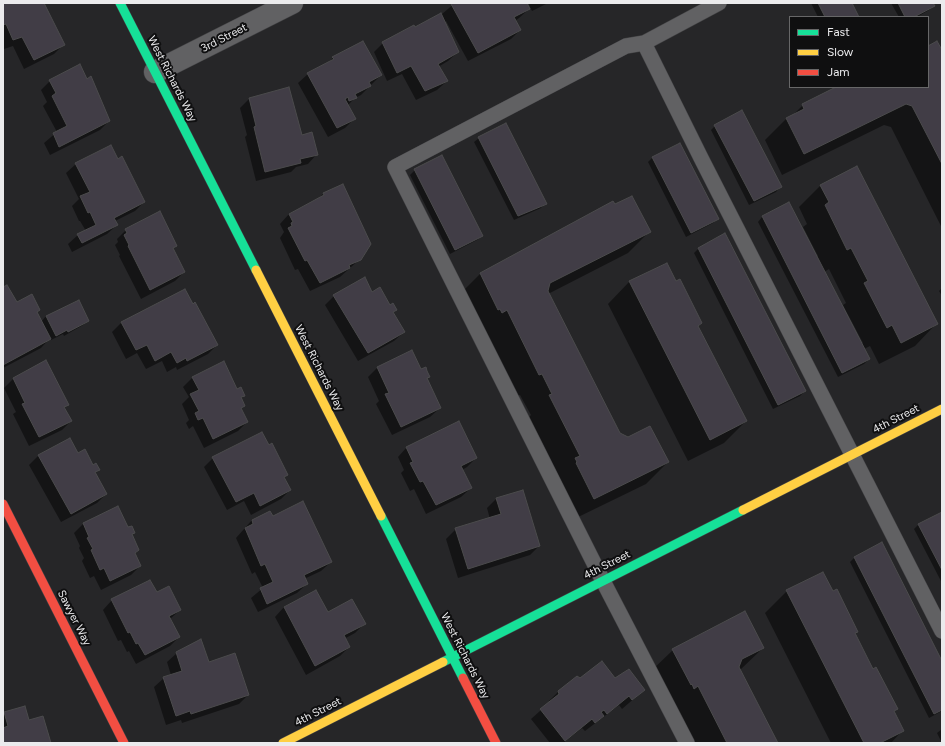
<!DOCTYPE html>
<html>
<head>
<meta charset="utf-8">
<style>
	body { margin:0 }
	#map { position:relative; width:945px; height:746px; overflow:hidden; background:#262628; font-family:Figtree,sans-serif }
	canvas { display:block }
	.frame { position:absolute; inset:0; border:4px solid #ebebed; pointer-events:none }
	.legend { position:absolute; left:789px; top:16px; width:140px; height:72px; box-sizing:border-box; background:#0f0f10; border:1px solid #676768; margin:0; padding:5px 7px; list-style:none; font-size:12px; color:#ebebed }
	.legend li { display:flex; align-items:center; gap:8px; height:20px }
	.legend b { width:20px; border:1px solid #676768 }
</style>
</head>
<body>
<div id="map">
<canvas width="945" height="746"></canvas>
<div class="frame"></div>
<ul class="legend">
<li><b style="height:5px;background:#16e098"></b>Fast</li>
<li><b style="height:5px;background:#ffcf43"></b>Slow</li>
<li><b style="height:5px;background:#f24e42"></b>Jam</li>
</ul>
</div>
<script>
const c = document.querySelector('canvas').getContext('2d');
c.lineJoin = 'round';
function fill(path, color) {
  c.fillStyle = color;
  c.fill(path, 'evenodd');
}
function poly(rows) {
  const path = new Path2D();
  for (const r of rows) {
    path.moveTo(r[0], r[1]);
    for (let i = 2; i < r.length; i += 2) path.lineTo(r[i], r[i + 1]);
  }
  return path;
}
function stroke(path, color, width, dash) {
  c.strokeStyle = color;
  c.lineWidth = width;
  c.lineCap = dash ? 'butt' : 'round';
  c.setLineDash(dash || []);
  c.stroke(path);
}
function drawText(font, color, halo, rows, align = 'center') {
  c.font = font + ' Figtree,sans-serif';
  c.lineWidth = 4;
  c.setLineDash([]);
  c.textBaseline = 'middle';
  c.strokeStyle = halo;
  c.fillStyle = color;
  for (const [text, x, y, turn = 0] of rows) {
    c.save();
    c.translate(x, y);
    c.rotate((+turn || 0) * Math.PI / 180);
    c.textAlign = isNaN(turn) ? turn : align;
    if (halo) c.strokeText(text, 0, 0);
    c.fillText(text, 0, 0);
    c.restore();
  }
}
fill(poly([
	[3,3,42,3,63,45,54,54,24,69,13,46,4,49,3,47],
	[455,3,525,3,529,9,519,18,515,21,520,30,511,39,468,61,446,21,444,24,458,52,448,61,438,67,447,81,437,90,416,100,402,74,387,81,374,52,383,43,442,14],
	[528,3,548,3,532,11],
	[811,3,851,3,858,17,818,17],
	[891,3,932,3,934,6,929,10,917,17,899,17],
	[363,42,381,75,361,95,355,98,347,106,354,119,345,128,328,137,298,83,308,74,326,65,333,58],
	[928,47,942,52,942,228,891,127,884,125,782,175,765,140,786,119,793,115,803,105,839,87,928,87],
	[91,78,109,121,100,130,50,155,44,143,57,132,43,106,47,102,41,90,50,81,87,80],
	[249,99,301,136,317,154,308,164,296,167,291,172,256,181,245,137,247,135,240,108],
	[715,126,780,187,776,192,749,205,711,130],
	[479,138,545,203,541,208,514,220,474,142],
	[679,144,717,219,713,223,686,237,648,162,652,158],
	[111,146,117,160,144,202,135,211,115,221,117,225,107,234,72,252,68,244,78,235,86,231,80,221,79,221,72,206,79,199,66,173,76,164],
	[415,170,482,236,477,240,450,254,410,175],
	[343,185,360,259,340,277,310,291,298,269,295,270,280,238,284,232,280,224,289,214,318,199,323,194],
	[820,186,936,324,915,346,879,364,870,346,864,349,869,359,864,364,838,377,758,222,762,217,789,204,816,257,818,256,803,227,807,224,799,207],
	[829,269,846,303,843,305,863,343,861,344,824,272],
	[615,205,650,231,628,253,548,294,619,434,668,462,646,484,572,520,528,418,531,415,520,395,517,396,459,295,480,274],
	[126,230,176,246,172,249,184,272,175,281,141,299,119,256,120,255,115,245,118,242,117,239],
	[699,248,805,391,800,396,773,409,694,253],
	[666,264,676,283,701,323,698,327,746,421,724,443,688,461,608,304,629,282],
	[3,288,16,304,39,310,36,313,41,322,46,316,88,320,83,325,64,336,63,334,51,340,50,338,41,348,3,368],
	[942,288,942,296,939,291],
	[184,291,217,345,208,354,177,370,176,367,167,372,162,361,146,369,137,353,126,359,112,332,121,323],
	[372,293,395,310,393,313,404,332,394,341,358,361,325,305,334,296],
	[412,352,421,371,429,377,426,379,440,408,430,417,392,435,376,404,379,401,368,377,377,368],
	[46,361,68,404,64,408,71,421,62,430,29,446,13,414,16,412,4,388,13,379],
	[192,378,237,390,244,395,241,398,244,406,240,409,247,422,238,431,204,448,193,426,189,429,186,423,189,420,182,404,189,397,183,387],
	[69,439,77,454,98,470,95,473,106,494,97,503,61,522,29,465,38,456],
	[407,447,476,458,467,467,462,470,471,488,461,497,426,514,414,489,410,491,401,473,404,470,398,457],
	[213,458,287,475,284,478,290,490,281,499,251,515,244,501,227,510,204,467],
	[522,491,539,546,530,555,458,578,446,539,456,529,490,519,487,508,496,499],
	[118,508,138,550,135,554,140,566,131,575,101,590,94,576,90,578,82,561,84,558,79,548,80,546,74,533,83,524],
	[942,513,942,583,914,529,919,524],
	[273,517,331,562,321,571,304,579,307,584,297,593,258,612,251,598,263,588,255,572,252,574,236,538,252,520],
	[855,557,942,663,942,711,929,718,850,562],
	[315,591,327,614,364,624,355,633,344,639,349,647,340,656,306,675,275,617,284,607],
	[787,591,832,592,857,631,854,634,873,670,897,709,893,712,902,731,891,743,831,743,765,613],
	[112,600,180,610,170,619,179,637,170,646,136,664,129,651,127,652,121,640,118,641,103,610],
	[763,648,740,670,777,743,694,743,651,671,673,650],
	[177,653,209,663,248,695,239,704,182,723,181,720,166,725,154,687,164,678,171,675,167,662],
	[628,669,644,690,622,709,619,705,585,731,582,728,563,743,550,743,531,719,550,702,549,701,558,692,577,677,580,680,615,680],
	[5,712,28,721,50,743,3,743,3,714],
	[942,729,942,743,937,733]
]), '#0007');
const building = poly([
	[3,3,44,3,65,45,34,60,22,37,13,40,6,24,3,25,3,3],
	[453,3,527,3,530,9,514,17,521,30,478,53,451,4,453,3],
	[818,3,852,3,859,17,825,17,818,3],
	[898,3,933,3,935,6,914,17,905,17,898,3],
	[441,13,459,52,438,64,448,81,425,91,411,66,397,73,382,42,414,25,415,27,441,13],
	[363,41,382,75,369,82,371,86,355,94,357,98,349,101,348,97,345,99,356,119,337,128,307,73,334,59,332,57,363,41],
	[937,41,942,50,942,164,912,106,906,104,804,154,786,118,804,109,802,104,836,87,928,87,928,46,937,41],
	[80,64,87,79,91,76,110,121,59,147,53,133,67,126,52,96,56,93,49,80,80,64],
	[289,87,302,135,312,132,318,155,300,159,301,163,265,172,254,127,256,126,249,98,289,87],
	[742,110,782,187,754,201,714,125,742,110],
	[506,123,547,204,518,216,478,137,506,123],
	[680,143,719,219,691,233,652,157,680,143],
	[111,145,118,159,122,156,145,202,114,218,118,225,82,243,77,234,96,225,90,212,88,213,80,196,90,192,75,163,111,145],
	[442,155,483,236,455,250,414,169,442,155],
	[857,166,938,324,901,343,892,325,887,328,864,283,868,281,851,248,847,250,825,205,829,202,820,185,857,166],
	[343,184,371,244,361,260,349,265,350,268,320,283,307,260,305,261,288,228,292,226,291,223,293,222,289,214,324,195,323,193,343,184],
	[632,196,651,232,550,283,548,291,620,433,628,437,650,426,669,462,594,499,576,463,577,462,575,458,580,456,549,395,552,394,542,374,539,375,507,310,502,313,500,309,498,310,480,273,613,201,615,204,632,196],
	[789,202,870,359,842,373,762,216,789,202],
	[160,211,177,246,173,248,185,272,150,290,128,246,129,245,124,235,127,233,125,229,160,211],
	[725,233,806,391,778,405,698,248,725,233],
	[667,263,676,281,680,279,702,323,698,326,747,421,710,440,629,281,667,263],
	[365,277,372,292,380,287,390,305,393,303,397,310,393,312,405,332,368,353,333,295,365,277],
	[7,285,17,302,32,294,40,310,37,312,51,339,3,365,3,287,7,285],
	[185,289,193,304,195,302,218,345,187,361,186,358,177,363,171,352,155,361,147,345,136,350,121,322,185,289],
	[79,300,89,321,68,332,67,330,56,336,46,316,79,300],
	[412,350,421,369,426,367,427,371,430,377,427,378,441,408,401,427,385,394,389,393,377,367,412,350],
	[46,360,69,405,64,407,72,421,39,437,22,404,25,403,13,378,46,360],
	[224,361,237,389,241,387,245,396,241,397,245,406,241,408,248,422,213,439,203,418,198,420,195,413,199,411,190,394,199,390,192,377,224,361],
	[459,421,477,458,461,466,472,488,436,505,423,481,420,482,410,463,413,462,406,447,459,421],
	[262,432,269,445,272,443,288,475,284,477,291,490,260,506,254,493,236,502,212,457,262,432],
	[70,438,78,453,85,449,93,465,96,463,100,470,95,472,107,494,71,514,38,455,70,438],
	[523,490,540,546,468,569,455,528,501,514,496,498,523,490],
	[303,501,332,562,304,575,308,584,267,604,260,588,273,582,265,564,261,566,245,528,253,524,252,520,270,511,273,516,303,501],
	[118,506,128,527,132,526,135,533,132,534,139,550,135,553,141,566,110,581,104,568,100,570,91,550,93,549,87,538,89,537,83,523,118,506],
	[942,512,942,570,918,524,942,512],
	[882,542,942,661,942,710,934,714,854,557,882,542],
	[823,572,833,591,837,589,858,632,855,633,873,669,876,667,898,709,894,711,904,731,880,743,864,743,786,590,823,572],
	[150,580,157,592,169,586,181,610,169,616,180,637,145,655,138,643,136,644,130,632,128,633,111,599,150,580],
	[316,590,328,612,352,599,366,624,344,635,350,647,315,666,284,607,316,590],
	[745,611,764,648,742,659,739,667,778,743,727,743,698,686,694,689,692,684,691,685,672,649,745,611],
	[201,639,209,662,235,653,249,695,191,714,190,711,176,716,163,677,182,671,176,652,201,639],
	[602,661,615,678,629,669,645,690,632,700,629,696,607,714,604,710,601,712,604,716,595,723,592,719,565,741,540,709,559,694,558,691,577,676,580,678,602,661],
	[25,706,29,720,43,716,51,743,5,743,3,736,3,728,8,726,4,712,25,706]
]);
fill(building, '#413d46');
stroke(building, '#4b4b4c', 1);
const lane = poly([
	[644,43,719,3],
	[687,743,603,581,395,167,626,46,644,43,701,158,942,631]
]);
const street = poly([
	[155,72,292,3]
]);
const fast = poly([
	[120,3,256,270],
	[381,516,463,678],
	[443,662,743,510]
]);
const slow = poly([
	[256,270,381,516],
	[743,510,942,409],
	[283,743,443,662]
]);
const jam = poly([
	[3,504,124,743],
	[463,678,496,743]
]);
stroke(lane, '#434345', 16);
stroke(street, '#434345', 23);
stroke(fast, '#434345', 10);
stroke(slow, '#434345', 10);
stroke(jam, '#434345', 10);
stroke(lane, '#616163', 15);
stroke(street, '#616163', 22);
stroke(fast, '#16e098', 9);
stroke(slow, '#ffcf43', 9);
stroke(jam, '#f24e42', 9);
drawText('11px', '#ebebed', '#0f0f10', [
	["3rd Street",224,38,-27],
	["West Richards Way",172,79,63],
	["West Richards Way",319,368,63],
	["4th Street",896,419,-27],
	["4th Street",607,565,-27],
	["Sawyer Way",74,618,63],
	["West Richards Way",465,656,63],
	["4th Street",318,712,-27]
]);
</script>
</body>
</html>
